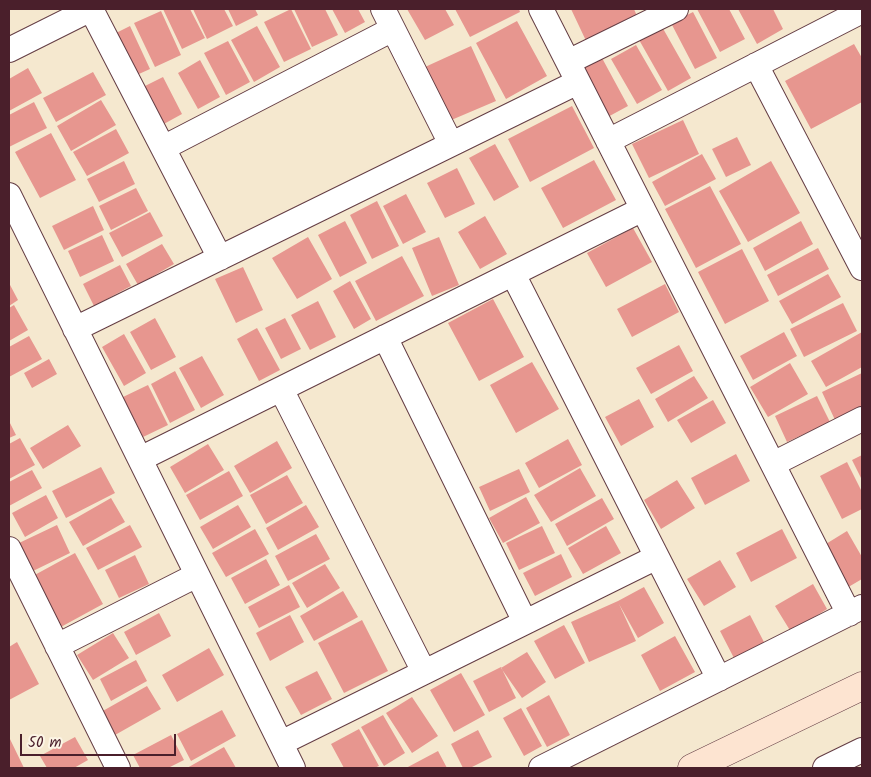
<!DOCTYPE html>
<html>
<head>
<meta charset="utf-8">
<style>
	body { margin:0 }
	#map { position:relative; width:871px; height:777px; overflow:hidden; background:#f5e8cf; font-family:Kalam,sans-serif }
	canvas { display:block }
	.frame { position:absolute; inset:0; border:10px solid #4a1f2b; pointer-events:none }
	.scale { position:absolute; left:20px; top:734px; width:156px; height:22px; box-sizing:border-box; border:2px solid #4a1f2b; border-top:0; padding-left:6px; font-size:15px; line-height:18px; white-space:nowrap; color:#4a1f2b; -webkit-text-stroke:4px #fcf5e5; paint-order:stroke }
</style>
</head>
<body>
<div id="map">
<canvas width="871" height="777"></canvas>
<div class="frame"></div>
<div class="scale">50 m</div>
</div>
<script>
const c = document.querySelector('canvas').getContext('2d');
c.lineJoin = 'round';
function fill(path, color) {
  c.fillStyle = color;
  c.fill(path, 'evenodd');
}
function poly(rows) {
  const path = new Path2D();
  for (const r of rows) {
    path.moveTo(r[0], r[1]);
    for (let i = 2; i < r.length; i += 2) path.lineTo(r[i], r[i + 1]);
  }
  return path;
}
function stroke(path, color, width, dash) {
  c.strokeStyle = color;
  c.lineWidth = width;
  c.lineCap = dash ? 'butt' : 'round';
  c.setLineDash(dash || []);
  c.stroke(path);
}
fill(poly([
	[163,9,190,9,205,38,182,49],
	[193,9,224,9,233,26,207,39],
	[228,9,255,9,258,15,236,26],
	[291,9,311,49,284,62,264,22],
	[294,9,325,9,338,35,312,47],
	[332,9,358,9,365,22,345,33],
	[407,9,445,9,454,25,425,40],
	[455,9,519,9,520,12,470,37],
	[571,9,634,9,639,21,588,45],
	[697,9,729,9,745,39,720,52],
	[738,9,773,9,783,29,757,44],
	[161,11,181,55,155,67,134,23],
	[693,12,717,58,695,69,671,23],
	[517,21,547,76,506,99,476,43],
	[661,25,691,78,668,91,638,38],
	[130,26,150,69,130,78,110,36],
	[257,26,280,67,254,82,231,40],
	[228,41,250,82,226,95,204,53],
	[854,44,862,58,862,102,811,129,785,81],
	[636,45,662,90,637,104,611,59],
	[471,46,496,101,449,121,425,67],
	[602,58,628,106,604,119,578,71],
	[200,60,220,97,198,109,178,73],
	[28,68,42,93,9,111,9,79],
	[93,72,106,95,56,122,43,98],
	[163,77,182,114,162,125,143,87],
	[101,100,116,125,71,151,57,126],
	[34,102,47,128,9,147,9,115],
	[572,106,594,148,530,182,508,139],
	[683,120,699,154,649,178,632,144],
	[116,129,129,153,87,176,73,152],
	[51,133,76,180,40,198,15,152],
	[737,137,751,165,726,177,712,149],
	[495,144,519,187,494,201,469,158],
	[702,154,716,179,665,206,652,182],
	[594,160,616,200,563,228,541,188],
	[124,161,135,184,99,202,87,179],
	[771,161,800,213,748,242,719,191],
	[457,168,475,204,445,218,427,183],
	[710,186,741,244,696,268,665,209],
	[136,188,148,211,111,230,99,206],
	[406,194,426,232,403,244,383,206],
	[377,201,399,246,372,259,350,215],
	[93,206,104,230,64,250,52,226],
	[150,212,163,236,122,257,109,233],
	[485,216,507,254,480,269,458,232],
	[345,221,367,263,340,277,318,235],
	[801,221,813,244,765,271,753,248],
	[633,228,652,262,606,287,587,253],
	[102,235,114,261,80,277,68,251],
	[308,237,332,279,297,299,272,258],
	[439,237,459,285,432,296,412,248],
	[162,244,174,264,138,285,126,264],
	[818,248,829,269,778,296,767,275],
	[742,249,769,301,725,324,698,272],
	[402,256,424,296,376,321,355,281],
	[120,265,131,286,94,306,83,284],
	[243,267,263,310,236,323,215,279],
	[828,274,841,297,792,324,779,301],
	[350,281,371,319,354,329,333,291],
	[9,283,18,300,9,306],
	[665,284,679,312,632,337,617,309],
	[493,299,524,357,479,381,448,323],
	[318,301,336,337,310,350,291,315],
	[843,303,857,331,804,357,790,329],
	[14,305,28,330,9,341,9,308],
	[155,318,176,357,151,370,130,332],
	[285,318,301,349,281,359,265,328],
	[257,328,280,370,259,381,237,339],
	[784,332,797,356,753,380,740,356],
	[862,332,862,367,826,387,811,361],
	[124,334,146,373,124,386,102,347],
	[29,336,42,359,9,377,9,347],
	[679,345,693,371,651,394,636,368],
	[202,356,224,395,201,408,179,368],
	[49,359,57,374,32,388,24,373],
	[532,362,559,409,516,433,490,385],
	[790,363,808,394,768,417,750,387],
	[175,371,195,410,170,423,151,384],
	[862,373,862,407,835,420,822,392],
	[694,376,708,398,668,422,655,399],
	[148,385,168,425,143,437,123,397],
	[817,396,830,422,787,442,775,416],
	[639,399,654,427,621,446,605,417],
	[713,400,726,423,691,443,677,420],
	[9,421,16,435,9,438],
	[68,425,81,446,43,469,30,448],
	[20,438,35,465,9,479,9,444],
	[568,439,582,465,539,488,525,463],
	[277,441,292,468,250,493,234,466],
	[208,444,224,470,185,493,170,467],
	[736,454,750,481,705,505,691,478],
	[862,455,862,480,852,460],
	[847,462,862,492,862,509,842,519,820,476],
	[101,467,115,493,66,518,52,491],
	[580,468,596,496,551,522,534,495],
	[519,469,530,492,490,511,479,487],
	[32,470,42,488,9,506,9,482],
	[229,471,243,496,200,520,186,495],
	[287,475,303,503,266,524,250,495],
	[677,480,695,508,661,529,644,500],
	[46,495,58,518,25,537,12,513],
	[526,497,540,523,503,543,489,518],
	[111,498,125,522,83,546,69,522],
	[602,498,614,519,567,546,555,524],
	[238,505,251,527,213,549,200,527],
	[306,505,319,527,278,550,266,528],
	[57,525,70,553,33,571,19,543],
	[130,525,142,547,98,570,86,548],
	[542,526,555,553,519,570,506,543],
	[606,526,621,553,583,574,568,548],
	[255,529,269,554,226,577,212,553],
	[782,529,797,558,751,582,736,553],
	[847,531,862,557,862,579,845,589,821,547],
	[316,534,330,559,288,581,275,556],
	[75,553,103,604,59,628,31,577],
	[561,554,572,577,535,596,523,573],
	[135,555,149,584,119,598,105,570],
	[266,559,280,585,245,604,231,578],
	[720,560,736,587,704,606,687,579],
	[325,564,340,588,307,608,292,583],
	[813,584,827,609,791,632,775,606],
	[289,585,300,607,259,628,248,607],
	[644,587,664,623,638,638,619,604,636,641,589,662,571,622,618,601],
	[343,591,358,617,314,641,300,616],
	[159,613,171,636,136,655,124,632],
	[290,615,304,642,270,661,256,633],
	[750,615,765,644,735,660,720,631],
	[362,620,388,671,344,693,318,643],
	[564,625,585,663,555,679,534,641],
	[113,633,129,658,93,680,77,655],
	[675,636,695,672,660,691,641,655],
	[17,642,39,684,9,700,9,647],
	[209,648,224,675,177,702,162,675],
	[527,652,546,682,522,698,501,668],
	[136,660,147,681,111,701,100,679],
	[501,667,516,698,489,712,473,681],
	[317,671,332,699,301,715,285,687],
	[461,673,485,715,454,732,430,690],
	[147,686,161,709,115,735,101,712],
	[549,695,570,735,547,747,526,708],
	[412,697,438,736,412,753,386,713],
	[521,708,542,746,524,756,503,718],
	[222,710,236,736,191,761,177,734],
	[383,715,405,753,384,766,361,727],
	[359,729,379,766,374,768,344,768,331,744],
	[478,730,492,757,470,768,463,768,451,744],
	[171,735,184,760,168,768,140,768,133,755],
	[9,737,24,768,9,768],
	[75,737,88,760,74,768,47,768,40,756],
	[224,747,236,768,187,768],
	[438,751,447,768,406,768]
]), '#e7968f');
const street = poly([
	[91,9,220,258],
	[383,9,451,144],
	[541,9,849,614],
	[9,50,91,9],
	[568,62,676,9],
	[756,65,862,268],
	[608,141,862,11],
	[163,148,393,29],
	[9,195,293,768],
	[513,274,719,679],
	[75,329,578,82],
	[385,337,525,622],
	[281,389,424,672],
	[140,459,643,209],
	[773,464,862,419],
	[9,549,118,768],
	[57,646,197,575],
	[281,743,657,557],
	[541,768,862,607],
	[825,768,862,750]
]);
const secondary = poly([
	[692,768,862,686]
]);
stroke(street, '#643d44', 26);
stroke(secondary, '#643d44', 29);
stroke(street, '#fff', 24);
stroke(secondary, '#fde4d1', 28);
</script>
</body>
</html>
